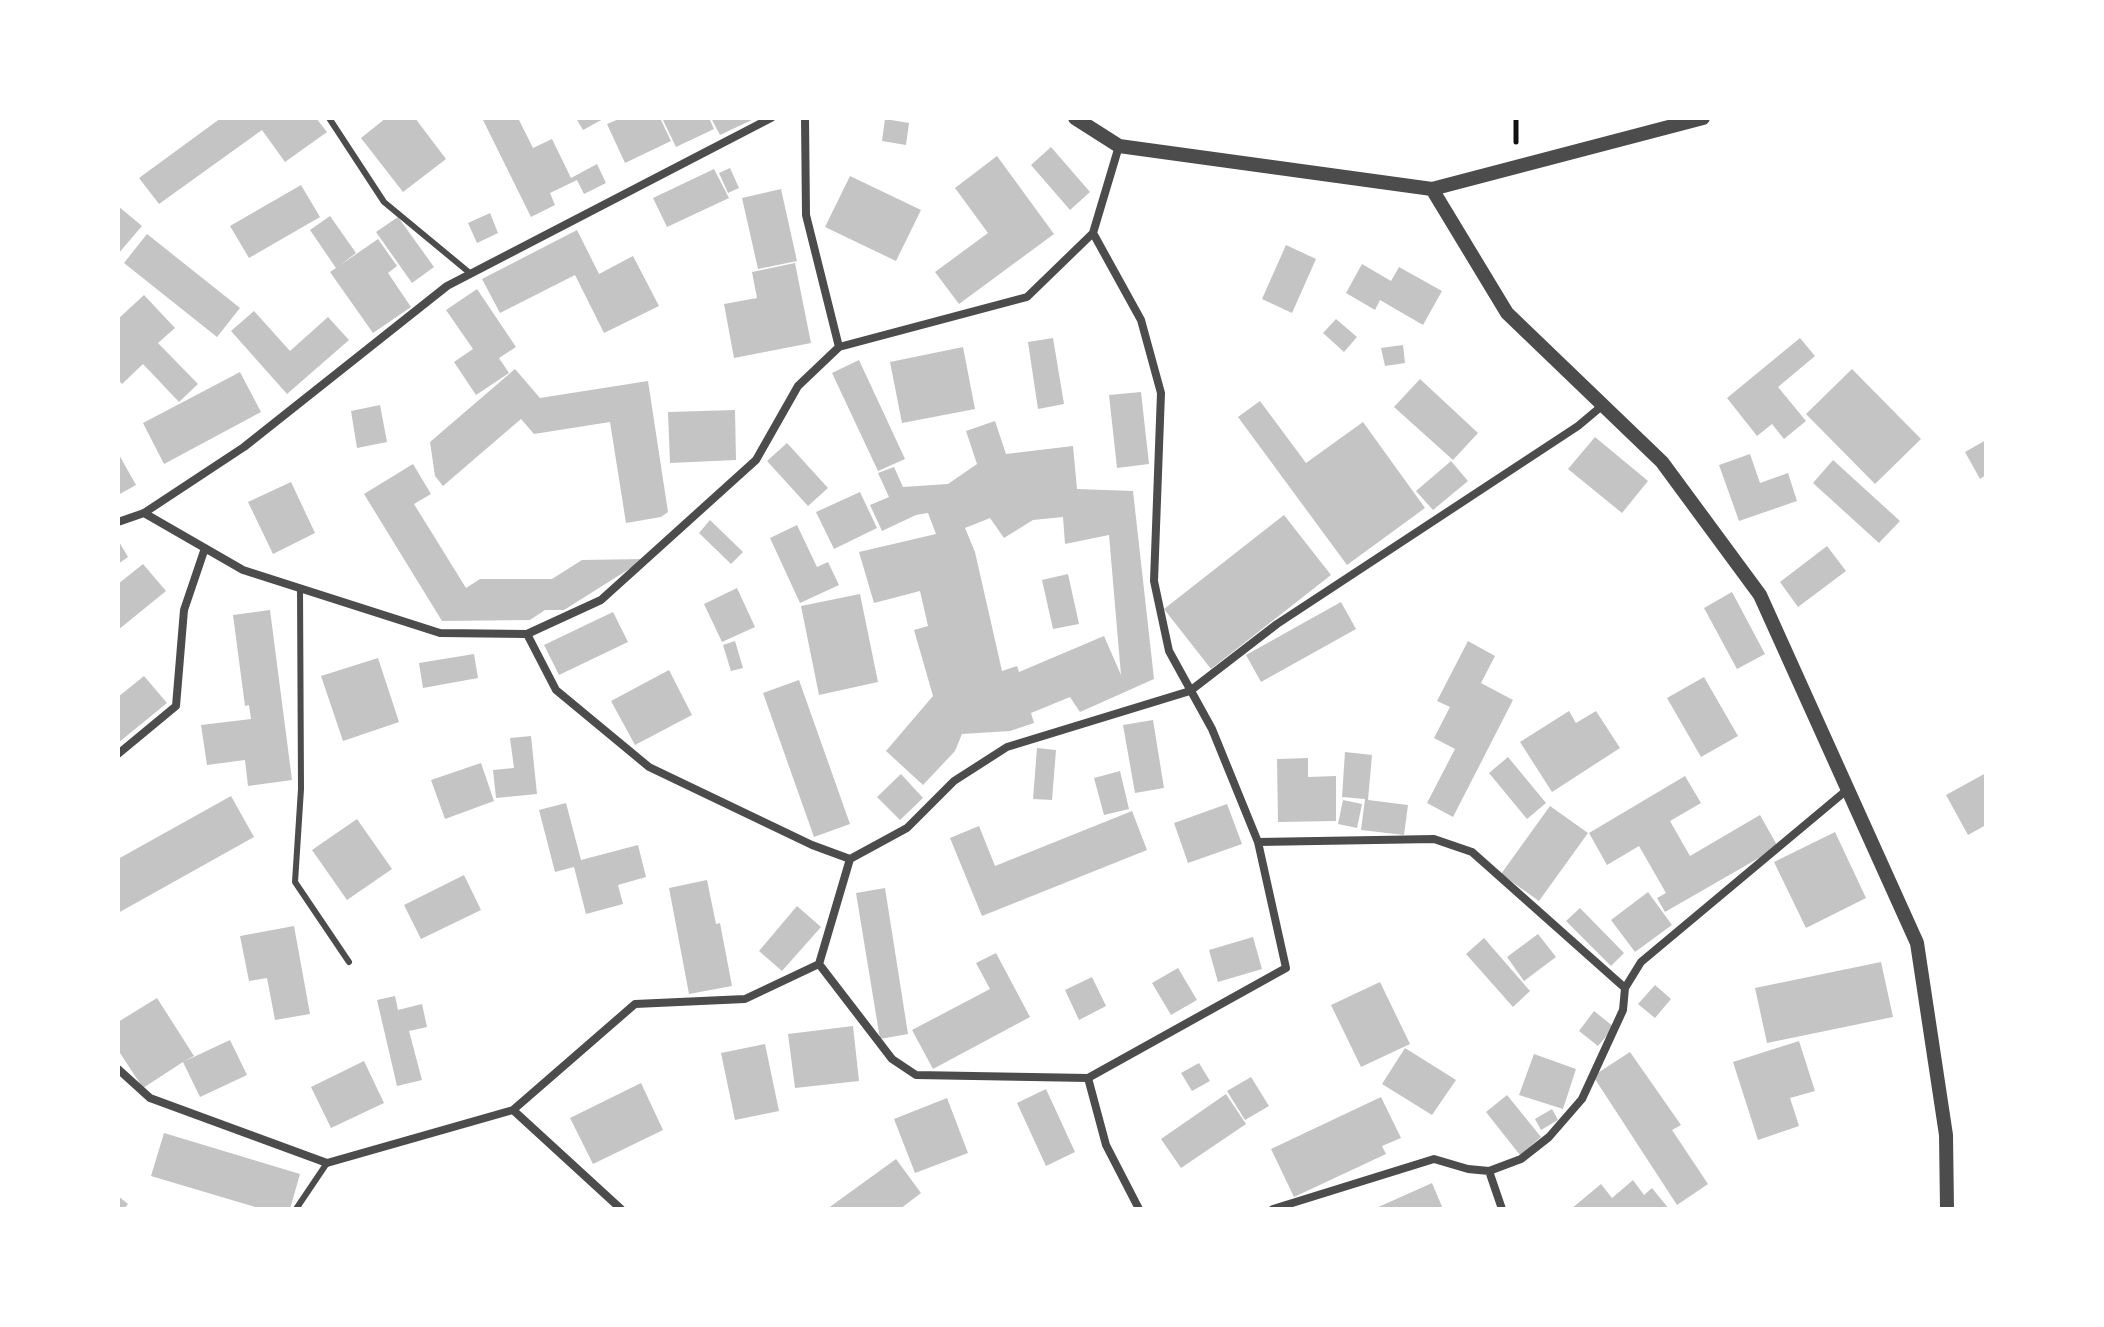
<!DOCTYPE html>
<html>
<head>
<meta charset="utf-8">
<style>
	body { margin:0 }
	#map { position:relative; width:2104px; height:1327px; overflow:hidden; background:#fff; font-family:Roboto,sans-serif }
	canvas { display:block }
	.frame { position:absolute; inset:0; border:120px solid #fff; pointer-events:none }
</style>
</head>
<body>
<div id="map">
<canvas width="2104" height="1327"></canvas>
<div class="frame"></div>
</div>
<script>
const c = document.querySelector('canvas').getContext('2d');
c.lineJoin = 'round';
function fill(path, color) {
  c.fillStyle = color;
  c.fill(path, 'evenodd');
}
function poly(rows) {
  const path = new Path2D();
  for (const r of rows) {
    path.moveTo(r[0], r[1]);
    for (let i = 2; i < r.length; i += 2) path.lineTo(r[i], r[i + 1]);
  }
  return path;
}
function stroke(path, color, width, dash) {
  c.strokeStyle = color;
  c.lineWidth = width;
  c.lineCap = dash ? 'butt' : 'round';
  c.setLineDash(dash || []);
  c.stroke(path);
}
fill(poly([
	[221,118,316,118,327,132,285,162,262,130,159,204,139,178],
	[386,118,415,118,446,159,403,192,361,138],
	[482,118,518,118,533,148,552,139,571,178,597,164,606,183,584,194,577,180,550,193,555,205,531,217],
	[576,118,605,118,583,130],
	[621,118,660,118,671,141,625,163,607,124],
	[662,118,709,118,714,129,676,147],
	[711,118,756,118,720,135],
	[885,119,909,123,906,145,882,141],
	[1051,147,1090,192,1070,210,1031,165],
	[997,156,1054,234,959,304,935,272,988,233,955,188],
	[730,168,739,188,728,193,719,173],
	[714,169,729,198,667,227,653,198],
	[850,176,921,210,896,261,825,227],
	[301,185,320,217,249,258,230,226],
	[781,189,797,261,758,269,742,198],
	[118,206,142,226,118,254],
	[490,213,498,233,477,243,468,223],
	[330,216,356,253,339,266,378,239,397,266,388,273,411,307,373,333,330,272,336,268,310,230],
	[398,217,434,267,412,283,376,232],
	[577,230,599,274,633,256,659,306,604,333,575,275,500,313,482,279],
	[147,234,240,308,217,337,124,263],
	[1286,245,1316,259,1292,313,1262,299],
	[795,263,811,343,734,358,724,304,757,298,752,272],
	[1362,264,1391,281,1399,267,1442,291,1423,325,1380,300,1375,310,1346,293],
	[477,289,516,347,499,358,509,373,476,395,454,362,473,349,446,310],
	[144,295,175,328,158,343,198,384,179,402,143,364,122,384,118,380,118,319],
	[254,311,290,351,328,317,349,340,287,394,231,331],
	[1336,319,1357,337,1344,352,1323,333],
	[1053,338,1064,404,1038,409,1028,342],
	[1800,338,1815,356,1778,387,1806,421,1784,439,1772,424,1757,436,1727,398],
	[1403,345,1405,363,1385,366,1381,348],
	[963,347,975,409,902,423,890,362],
	[859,360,905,459,878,471,832,373],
	[515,369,540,398,648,381,668,512,661,517,626,523,610,422,534,434,521,419,443,486,435,476,430,442],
	[1852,369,1921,439,1875,484,1806,414],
	[240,372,261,412,164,464,143,423],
	[1420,379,1478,433,1453,460,1394,407],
	[1141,392,1149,464,1117,468,1109,395],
	[1260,401,1306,463,1363,422,1425,508,1347,565,1238,417],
	[380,405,387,442,357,448,351,411],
	[735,410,736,460,670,463,668,412],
	[995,421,1006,454,1073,446,1077,489,1133,491,1154,679,1080,712,1070,697,1031,713,1034,723,1010,731,962,734,955,751,923,785,886,751,933,696,914,630,928,626,920,591,874,603,859,552,936,534,928,513,916,515,882,531,870,505,889,497,878,473,894,467,903,487,948,484,977,464,966,431],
	[1063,517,1065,544,1109,535,1121,675,1104,636,1019,672,1017,666,1002,671,975,552,965,528,990,518,1004,538,1033,520],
	[1595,437,1648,481,1622,513,1568,469],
	[1986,440,1986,475,1980,479,1965,452],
	[787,443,828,488,808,506,767,461],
	[118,453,136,485,118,495],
	[1750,454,1760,483,1788,473,1797,501,1739,521,1719,465],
	[1833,460,1900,521,1879,543,1813,483],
	[1451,461,1468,481,1433,510,1416,491],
	[413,464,431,494,414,504,466,588,480,579,552,579,582,560,645,559,564,610,545,610,530,620,442,621,364,494],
	[291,482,315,533,273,554,248,502],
	[860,492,877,528,834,549,816,512],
	[1284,515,1331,575,1211,669,1164,609],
	[710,520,743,552,731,564,699,533],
	[797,525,817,567,828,562,839,585,800,603,770,538],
	[118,540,128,557,118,564],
	[1827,546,1846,571,1798,607,1780,582],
	[143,564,166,591,118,630,118,584],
	[1068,574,1079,624,1053,629,1042,580],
	[737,588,755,627,722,642,704,604],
	[1732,592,1765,654,1737,669,1704,608],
	[860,594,878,682,819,695,801,606],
	[1341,602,1356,629,1261,682,1246,655],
	[270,610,292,780,248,786,245,760,207,765,201,725,251,719,249,705,245,706,233,615],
	[613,612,628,642,559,675,544,645],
	[735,641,743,668,731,671,723,645],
	[1468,641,1495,656,1481,683,1513,700,1453,817,1427,803,1455,749,1434,738,1450,707,1437,701],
	[474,654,478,678,423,688,419,663],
	[378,658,399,722,343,741,321,676],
	[669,670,692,715,635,745,611,701],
	[144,676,167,703,118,743,118,697],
	[1704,677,1738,736,1701,757,1667,698],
	[799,680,850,824,814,837,763,693],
	[1569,711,1576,723,1596,711,1620,748,1552,792,1520,742],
	[1153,720,1164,788,1135,793,1123,725],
	[531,736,537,794,496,798,493,770,514,768,510,738],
	[1037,748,1056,750,1052,800,1033,799],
	[1345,752,1372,755,1368,800,1408,805,1404,835,1361,830,1365,799,1342,797],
	[1508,757,1546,803,1527,819,1489,773],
	[1308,758,1308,777,1336,776,1336,821,1278,822,1277,759],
	[481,763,494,801,445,819,431,780],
	[1120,771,1129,809,1104,815,1094,778],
	[1986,773,1986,825,1968,835,1946,795],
	[901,774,923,798,900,820,877,797],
	[1685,776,1701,803,1670,821,1690,856,1760,815,1778,847,1665,912,1657,898,1666,893,1639,846,1607,865,1589,833],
	[231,796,254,837,118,913,118,859],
	[1343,800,1362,804,1357,828,1338,824],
	[566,803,581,860,638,845,646,877,618,885,623,904,586,914,574,867,555,872,539,810],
	[1227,804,1242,844,1188,863,1174,823],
	[1550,806,1588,833,1539,901,1501,874],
	[1132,811,1147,850,982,916,950,838,979,826,995,866],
	[357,819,392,869,347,900,312,850],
	[1835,832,1866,898,1806,928,1774,862],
	[464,875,481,910,421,939,404,905],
	[707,880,716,924,720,923,732,986,689,994,669,888],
	[885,888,908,1034,880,1039,856,893],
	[1648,892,1672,925,1635,952,1611,920],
	[797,906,821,927,782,971,759,951],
	[1580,908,1624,953,1611,966,1566,921],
	[294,926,310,1014,275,1020,267,978,249,981,240,936],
	[1538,934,1556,957,1524,981,1507,957],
	[1253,937,1262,969,1218,982,1209,950],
	[1484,938,1530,991,1513,1007,1466,954],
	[996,953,1030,1017,933,1069,912,1030,990,989,976,963],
	[1881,962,1893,1017,1767,1043,1755,988],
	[1178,968,1197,1000,1171,1015,1152,983],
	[1092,977,1106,1006,1079,1020,1065,990],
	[1380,982,1410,1044,1361,1067,1331,1005],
	[1655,985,1671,999,1655,1018,1638,1004],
	[395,996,398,1010,422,1004,427,1027,409,1031,422,1080,397,1086,377,1000],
	[157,998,194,1056,183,1062,230,1040,247,1075,200,1097,183,1062,143,1088,118,1050,118,1022],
	[1594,1011,1614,1027,1598,1046,1579,1031],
	[853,1026,859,1081,795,1088,788,1034],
	[1799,1041,1815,1091,1790,1098,1799,1126,1758,1140,1733,1062],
	[765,1044,779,1111,735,1120,721,1053],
	[1405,1048,1456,1080,1432,1115,1382,1084],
	[1630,1052,1681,1125,1672,1130,1708,1184,1677,1205,1593,1076],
	[1534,1054,1576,1069,1563,1109,1519,1095],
	[364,1061,384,1103,331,1128,311,1087],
	[1199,1063,1210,1081,1192,1091,1181,1073],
	[1251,1077,1269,1106,1245,1120,1227,1091],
	[641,1083,663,1130,593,1164,570,1118],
	[1046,1089,1075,1152,1046,1166,1017,1103],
	[1226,1094,1246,1124,1181,1168,1161,1139],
	[1507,1095,1541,1137,1520,1155,1486,1112],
	[1381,1097,1401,1138,1382,1146,1386,1154,1294,1197,1271,1149],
	[947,1098,968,1153,915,1173,894,1119],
	[1552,1109,1558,1120,1541,1130,1535,1119],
	[164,1133,300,1174,290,1209,262,1209,151,1176],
	[896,1159,921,1193,900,1209,827,1209],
	[1633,1180,1644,1195,1652,1188,1669,1209,1571,1209,1601,1184,1612,1198],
	[1432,1183,1443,1209,1374,1209],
	[118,1196,128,1204,124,1209,118,1209]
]), '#c4c4c4');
stroke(poly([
	[1516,118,1516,142]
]), '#111', 5);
stroke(poly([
	[329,118,384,202,471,274],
	[300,588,301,789,295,882,349,962],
	[296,1209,327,1163]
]), '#4c4c4c', 6);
stroke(poly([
	[805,118,806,215,839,347],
	[144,513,243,570,440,633,527,634,601,600,756,460,798,386,839,347,1027,297,1093,233,1119,146],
	[118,522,144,513,244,447,447,286,771,118],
	[527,634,556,690,649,767,812,845,850,859],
	[118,754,176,706,184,610,205,548],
	[1258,842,1434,839,1472,852,1625,988],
	[819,964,892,1059,916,1075,1088,1078,1286,968,1258,842,1212,729,1169,651,1154,581,1161,393,1141,320,1093,233],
	[118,1069,150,1098,327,1163,513,1110,635,1004,745,999,819,964,850,859,907,828,954,781,1007,747,1190,691,1277,624,1578,426,1603,405],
	[1088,1078,1106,1145,1139,1209],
	[513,1110,621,1209],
	[1489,1171,1502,1209],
	[1273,1209,1434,1159,1468,1169,1489,1171,1521,1159,1549,1137,1582,1099,1623,1010,1625,988,1641,962,1848,789]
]), '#4c4c4c', 8);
stroke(poly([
	[1075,118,1119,146,1432,189,1703,118],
	[1432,189,1507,313,1662,462,1760,595,1917,943,1946,1135,1947,1209]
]), '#4c4c4c', 14);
</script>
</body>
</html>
